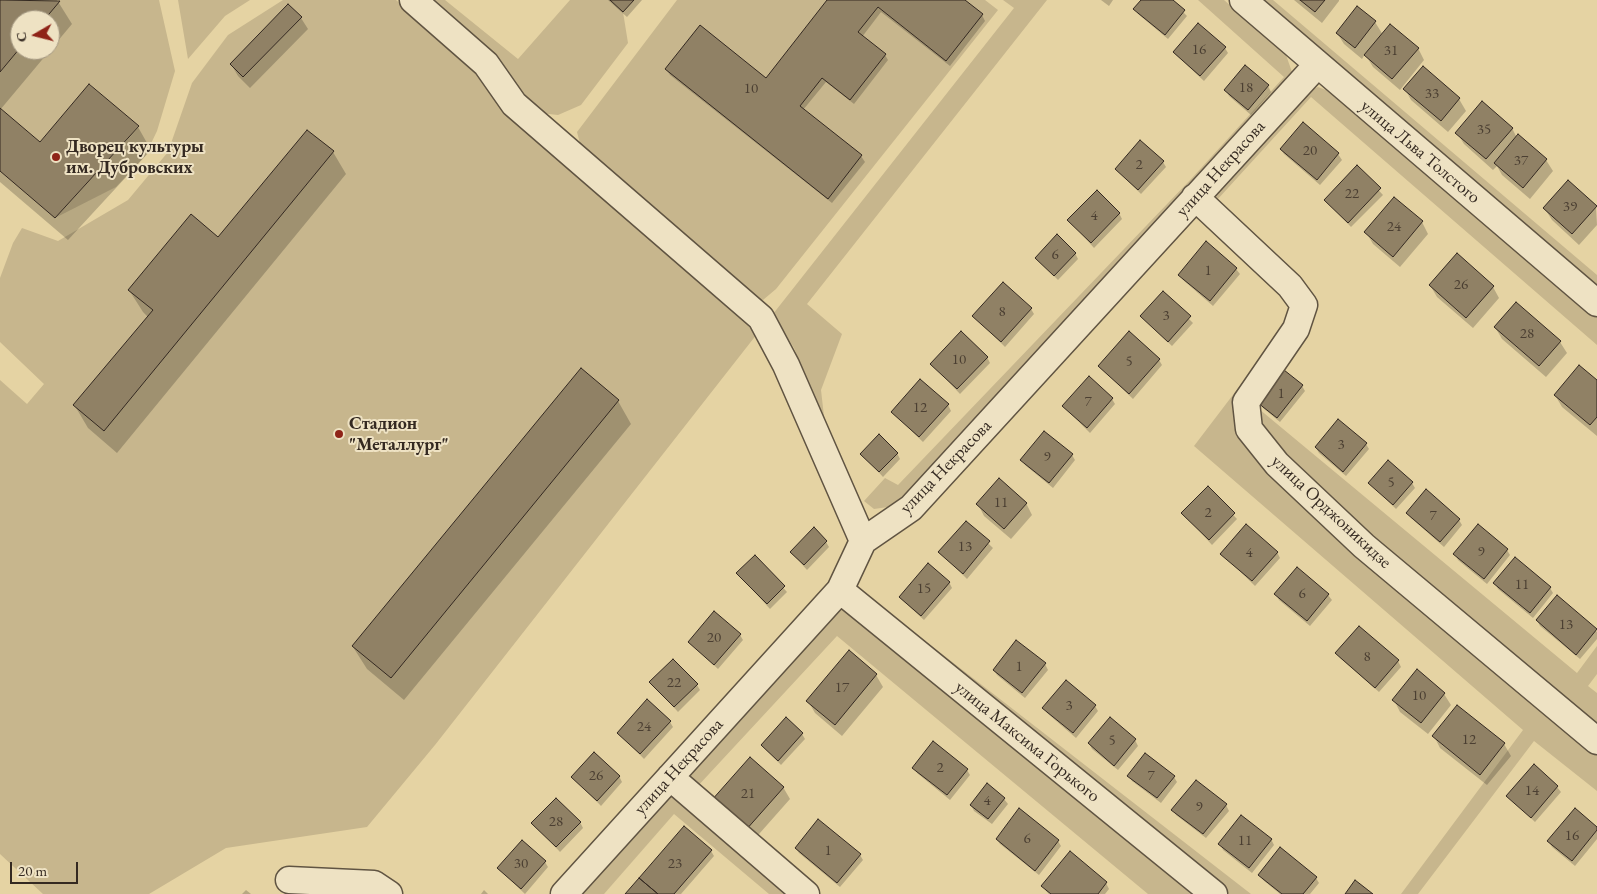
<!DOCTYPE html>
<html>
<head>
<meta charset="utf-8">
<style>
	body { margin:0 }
	#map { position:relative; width:1597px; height:894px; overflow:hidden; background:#e5d3a3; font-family:"EB Garamond",serif }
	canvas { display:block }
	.north { position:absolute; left:10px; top:10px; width:50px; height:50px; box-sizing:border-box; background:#eee2c3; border:1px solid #a49882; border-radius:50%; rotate:262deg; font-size:14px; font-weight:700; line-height:20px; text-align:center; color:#342921 }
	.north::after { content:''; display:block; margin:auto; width:18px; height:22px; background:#8f2418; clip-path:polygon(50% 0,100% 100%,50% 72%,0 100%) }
	.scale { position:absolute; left:10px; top:862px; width:68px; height:22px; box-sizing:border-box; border:2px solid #342921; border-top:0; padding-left:6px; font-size:15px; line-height:18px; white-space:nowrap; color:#342921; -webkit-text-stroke:4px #eee2c3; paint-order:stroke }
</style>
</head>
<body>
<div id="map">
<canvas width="1597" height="894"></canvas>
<div class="north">С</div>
<div class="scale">20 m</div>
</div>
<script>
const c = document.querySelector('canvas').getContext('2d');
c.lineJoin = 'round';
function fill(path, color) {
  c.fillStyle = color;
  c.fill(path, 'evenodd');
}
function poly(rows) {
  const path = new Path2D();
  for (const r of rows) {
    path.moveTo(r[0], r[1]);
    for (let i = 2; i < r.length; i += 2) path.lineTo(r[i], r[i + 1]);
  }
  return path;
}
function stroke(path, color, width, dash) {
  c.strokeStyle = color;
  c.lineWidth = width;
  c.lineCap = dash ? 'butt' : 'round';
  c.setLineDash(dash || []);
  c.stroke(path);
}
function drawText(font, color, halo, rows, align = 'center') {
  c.font = font + ' "EB Garamond",serif';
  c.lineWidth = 4;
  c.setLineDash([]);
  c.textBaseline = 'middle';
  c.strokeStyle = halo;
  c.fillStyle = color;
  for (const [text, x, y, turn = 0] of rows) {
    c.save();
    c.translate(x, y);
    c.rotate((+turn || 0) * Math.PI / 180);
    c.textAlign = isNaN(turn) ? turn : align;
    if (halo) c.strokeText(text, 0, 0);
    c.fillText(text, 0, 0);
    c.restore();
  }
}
fill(poly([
	[59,0,159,0,175,71,157,131,145,156,116,187,55,218,139,127,90,84,40,142,0,108,0,72,20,48,50,50,50,20,44,20],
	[178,0,250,0,225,16,188,59],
	[283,0,396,0,476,70,500,108,757,334,435,745,367,827,226,848,149,894,43,894,0,854,0,380,27,404,44,384,0,342,0,278,13,243,22,228,58,241,128,200,168,152,192,83,228,35],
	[428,0,445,0,518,59,570,0,610,0,623,12,628,43,581,105,558,115,540,113],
	[677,0,985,0,998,10,776,289,763,300,749,297,582,151,577,132],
	[1003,0,1047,0,807,304,842,334,821,390,825,425,794,348,773,314,1014,8],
	[1198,0,1224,0,1286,55,1292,72,1288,83,895,506,874,509,864,501,885,478,898,485,1192,178,1284,77],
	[1259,0,1273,0,1597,275,1597,288],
	[1318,87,1339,95,1597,314,1597,345,1311,97,1217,200,1211,194,1305,93],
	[1293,316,1239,432,1597,751,1597,791,1534,741,1418,894,1401,894,1523,730,1194,446],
	[1253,404,1577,673,1597,646,1597,674,1588,686,1597,693,1597,730,1377,543,1258,430],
	[853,589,866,595,1251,894,1229,894],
	[844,603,1197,894,1148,894,837,636,696,788,685,780],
	[672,794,788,894,769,894,674,814,604,894,583,894]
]), '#c7b68d');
fill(poly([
	[0,0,57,0,72,24,0,110,40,144,89,86,138,127,151,150,68,240,0,182],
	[20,20,50,20,50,50,20,50],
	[608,0,642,0,627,17],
	[829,0,963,0,982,15,985,21,950,66,881,12,862,37,885,55,888,60,854,104,826,82,803,110,861,156,865,162,832,203,670,75,666,69,766,79],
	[1101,0,1113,0,1109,6],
	[1142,0,1171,0,1187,16,1168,39,1138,14,1135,9],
	[1294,0,1339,0,1339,1,1322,23],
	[288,5,301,18,308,29,250,88,238,76,231,64],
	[1358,8,1375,22,1383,35,1418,48,1424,60,1400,90,1373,67,1365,54,1362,59,1344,44,1337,33],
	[1225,48,1228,53,1204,81,1174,53],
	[1268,86,1271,92,1251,115,1229,96,1226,90],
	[1405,89,1459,99,1466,111,1448,132,1411,100],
	[1303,124,1338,154,1342,160,1320,185,1284,154,1281,149],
	[1512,128,1517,138,1519,136,1546,160,1553,171,1530,199,1502,175,1497,166,1493,170,1464,144,1457,133],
	[333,152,346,174,117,453,88,428,75,406,148,317,143,312,129,290,218,239],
	[1163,162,1166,167,1141,194,1116,169],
	[1357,167,1383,195,1351,227,1325,200],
	[1596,207,1597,225,1579,245,1552,220,1545,209],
	[1119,213,1122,219,1094,248,1069,220],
	[1422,222,1428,234,1400,267,1373,244,1366,232],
	[1075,253,1078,259,1058,280,1036,258],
	[1236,269,1240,274,1213,306,1183,280,1180,275],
	[1430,285,1493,287,1499,298,1473,328,1437,297],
	[1163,293,1193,323,1172,346,1142,317],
	[1031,309,1034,314,1005,347,974,316],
	[1495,327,1560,342,1567,353,1546,377,1502,339],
	[987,357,990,363,960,394,932,364],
	[1159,360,1162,365,1133,399,1099,366],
	[581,370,618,401,631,424,404,700,367,669,353,647],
	[1597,382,1597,436,1562,407,1555,395],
	[1302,386,1305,391,1280,422,1263,408,1260,403],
	[1112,399,1115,404,1090,433,1064,407],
	[948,405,951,411,923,442,892,412],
	[1366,444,1369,449,1346,476,1319,453,1316,448],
	[897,453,900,459,883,477,862,454],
	[1072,455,1075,460,1053,488,1025,465,1022,460],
	[1370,483,1412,483,1415,488,1396,509],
	[1208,488,1237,519,1212,545,1183,513],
	[1026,503,1032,515,1011,539,984,516,978,504],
	[1408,513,1459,520,1462,525,1444,547,1411,518],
	[966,522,993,548,967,579,940,552],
	[826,542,829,547,807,570,791,552],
	[1507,550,1510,555,1487,584,1458,560,1455,554],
	[1277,552,1280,558,1255,586,1222,554],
	[755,557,787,592,770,609,738,574],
	[1515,559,1550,588,1553,593,1533,618,1498,589,1495,583],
	[1297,569,1328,595,1332,600,1310,626,1279,600,1276,594],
	[949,582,952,588,924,620,900,598],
	[1557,597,1597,632,1597,639,1580,659,1540,626,1537,620],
	[740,635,743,640,718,669,689,642],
	[849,652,876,675,883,687,842,736,815,713,808,701],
	[1337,653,1398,661,1401,667,1379,692,1340,658],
	[1045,664,1048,670,1025,698,997,675,994,670],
	[651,682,697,685,700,690,678,712],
	[1444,694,1451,705,1428,734,1400,712,1394,700],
	[1095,706,1098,711,1076,738,1047,713,1044,708],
	[1110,719,1135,740,1138,746,1118,770,1092,749,1089,743],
	[670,722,673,727,644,759,619,733],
	[802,734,805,739,781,765,762,745],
	[1434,736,1504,744,1511,756,1487,785,1440,748],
	[914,768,967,770,970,775,950,800,917,773],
	[619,776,622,782,601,806,573,777],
	[1129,776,1174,777,1177,782,1161,803,1132,781],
	[1196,782,1226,805,1229,811,1206,838,1176,815,1173,810],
	[783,787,790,799,752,842,719,813],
	[1557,787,1561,792,1535,822,1508,796],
	[1004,799,1008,804,992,824,974,811,971,805],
	[580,822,583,828,560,852,533,823],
	[1597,829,1597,839,1575,866,1552,847,1549,842],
	[997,839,1058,841,1061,846,1039,875,1000,844],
	[1271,839,1274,845,1252,873,1223,850,1220,844],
	[796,848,860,855,863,860,840,887,799,853],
	[711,851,714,856,681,894,627,894],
	[1070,853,1106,883,1109,889,1105,894,1049,894,1046,891,1043,886],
	[545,862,548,867,525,894,498,868],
	[1260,875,1316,878,1319,883,1310,894,1280,894,1263,880],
	[246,890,251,894,242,894],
	[484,890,488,894,481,894]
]), '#0003');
const building = poly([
	[0,0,60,1,44,20,20,20,20,48,0,72,0,0],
	[610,0,634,0,623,12,610,0],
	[827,0,965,0,983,14,946,61,878,7,858,32,886,54,850,100,822,78,800,106,862,155,828,199,665,69,700,25,766,78,827,0],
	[1141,0,1173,0,1185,10,1165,35,1133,9,1141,0],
	[1300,0,1325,0,1315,12,1300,0],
	[288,4,302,17,243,77,230,64,288,4],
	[1357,6,1376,21,1355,48,1336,33,1357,6],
	[1198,23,1226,47,1200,76,1173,52,1198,23],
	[1390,24,1419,48,1392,79,1364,55,1390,24],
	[1245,65,1269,85,1248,110,1224,90,1245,65],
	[1423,66,1460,98,1441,121,1403,89,1423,66],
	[89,84,139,126,55,218,0,171,0,108,40,142,89,84],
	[1482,101,1513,128,1486,159,1455,133,1482,101],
	[1303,122,1339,153,1317,180,1280,149,1303,122],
	[307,130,334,151,104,431,73,405,153,310,128,290,191,214,218,237,307,130],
	[1518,134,1547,159,1523,188,1494,163,1518,134],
	[1140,140,1164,161,1138,190,1115,169,1140,140],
	[1357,165,1381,188,1348,223,1324,200,1357,165],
	[1568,180,1597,206,1572,234,1543,208,1568,180],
	[1097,190,1120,213,1091,243,1067,220,1097,190],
	[1394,197,1423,221,1393,257,1364,232,1394,197],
	[1057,234,1076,253,1054,276,1035,258,1057,234],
	[1206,241,1237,268,1210,301,1178,275,1206,241],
	[1457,253,1494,286,1466,318,1429,285,1457,253],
	[1003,282,1032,308,1001,342,972,316,1003,282],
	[1163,291,1191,316,1168,342,1140,316,1163,291],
	[1516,302,1561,341,1539,366,1494,327,1516,302],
	[961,331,988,357,957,389,930,364,961,331],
	[1129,331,1160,359,1129,394,1098,366,1129,331],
	[1579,365,1597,380,1597,417,1590,425,1554,395,1579,365],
	[581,368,619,400,391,678,352,646,581,368],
	[1284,370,1303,385,1277,418,1258,403,1284,370],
	[1089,376,1113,398,1087,428,1062,406,1089,376],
	[920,379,949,404,919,437,891,412,920,379],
	[1338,419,1367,443,1343,472,1315,447,1338,419],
	[1044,431,1073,454,1049,483,1020,460,1044,431],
	[879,434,898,453,879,472,860,454,879,434],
	[1388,460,1413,482,1393,505,1368,483,1388,460],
	[999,478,1027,503,1004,529,976,504,999,478],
	[1208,486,1235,513,1209,540,1181,513,1208,486],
	[1426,489,1460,519,1440,542,1406,513,1426,489],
	[966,521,990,541,963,574,938,552,966,521],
	[1246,524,1278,552,1252,581,1220,554,1246,524],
	[1478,524,1508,549,1484,579,1453,554,1478,524],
	[814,527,827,541,804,565,790,552,814,527],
	[755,555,785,586,767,604,736,573,755,555],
	[1515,557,1551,587,1530,613,1493,583,1515,557],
	[928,563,950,582,921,616,899,597,928,563],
	[1297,567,1329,594,1307,621,1274,594,1297,567],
	[1557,595,1597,629,1576,655,1536,620,1557,595],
	[714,611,741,634,714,665,688,642,714,611],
	[1359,626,1399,660,1375,688,1335,653,1359,626],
	[1016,640,1046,663,1022,693,993,670,1016,640],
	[849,650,877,674,835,725,806,701,849,650],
	[673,659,698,684,674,707,649,682,673,659],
	[1417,669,1445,693,1421,723,1392,700,1417,669],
	[1066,680,1096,705,1073,733,1042,708,1066,680],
	[647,699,671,721,640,754,617,733,647,699],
	[1457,705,1505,743,1480,775,1432,736,1457,705],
	[786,717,803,733,778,761,761,745,786,717],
	[1110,717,1136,739,1114,766,1088,743,1110,717],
	[933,741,968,769,947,795,912,768,933,741],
	[594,752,620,776,597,801,571,777,594,752],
	[1145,753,1175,776,1157,798,1127,776,1145,753],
	[750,757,784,787,745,831,711,801,750,757],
	[1534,764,1558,786,1531,818,1506,796,1534,764],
	[1196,780,1227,804,1203,834,1171,810,1196,780],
	[987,783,1005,798,988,819,970,805,987,783],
	[556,798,581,822,556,847,531,823,556,798],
	[1019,808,1059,840,1035,871,996,839,1019,808],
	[1575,808,1597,827,1597,830,1572,861,1547,841,1575,808],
	[1241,815,1272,839,1249,868,1218,844,1241,815],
	[818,819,861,854,837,883,795,848,818,819],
	[684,826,712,850,674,894,658,894,639,878,684,826],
	[522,840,546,861,521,889,497,868,522,840],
	[1280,847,1317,877,1303,894,1282,894,1258,875,1280,847],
	[1070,851,1107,882,1098,894,1051,894,1041,886,1070,851],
	[639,878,658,894,625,894,639,878],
	[1355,880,1373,894,1345,894,1355,880]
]);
fill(building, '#908165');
stroke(building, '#342921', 1);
const minor = poly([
	[413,0,486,64,514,104,761,318,786,365,863,541],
	[1243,0,1597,303],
	[1195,197,1290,286,1304,305,1296,329,1246,402,1249,429,1277,464,1364,546,1597,741],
	[840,590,1214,894],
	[670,777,806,894],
	[289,880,374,884,389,894],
	[564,894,840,590,863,541,911,508,1317,65]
]);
stroke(minor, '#605442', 29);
stroke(minor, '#eee2c3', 26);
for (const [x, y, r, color] of [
	[56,157,5,"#8f2418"],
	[339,434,5,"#8f2418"]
]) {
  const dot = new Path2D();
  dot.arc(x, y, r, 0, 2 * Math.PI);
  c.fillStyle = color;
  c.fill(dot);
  stroke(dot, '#eee2c3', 2);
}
drawText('15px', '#4b3f32', null, [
	["16",1199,50],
	["31",1391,51],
	["18",1246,88],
	["10",751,89],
	["33",1432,94],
	["35",1484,130],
	["20",1310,151],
	["37",1521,161],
	["2",1139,165],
	["22",1352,194],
	["39",1570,207],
	["4",1094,216],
	["24",1394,227],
	["6",1055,255],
	["1",1208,271],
	["26",1461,285],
	["8",1002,312],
	["3",1166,316],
	["28",1527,334],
	["10",959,360],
	["5",1129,362],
	["1",1281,394],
	["7",1088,402],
	["12",920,408],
	["3",1341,445],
	["9",1047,457],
	["5",1391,483],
	["11",1001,503],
	["2",1208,513],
	["7",1433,516],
	["13",965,547],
	["9",1481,552],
	["4",1249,553],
	["11",1522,585],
	["15",924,589],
	["6",1302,594],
	["13",1566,625],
	["20",714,638],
	["8",1367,657],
	["1",1019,667],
	["22",674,683],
	["17",842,688],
	["10",1419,696],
	["3",1069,706],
	["24",644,727],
	["12",1469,740],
	["5",1112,741],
	["2",940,768],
	["26",596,776],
	["7",1151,776],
	["14",1532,791],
	["21",748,794],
	["4",987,801],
	["9",1199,807],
	["28",556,822],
	["16",1572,836],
	["6",1027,839],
	["11",1245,841],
	["1",828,851],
	["30",521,864],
	["23",675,864]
]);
drawText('bold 18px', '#342921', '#eee2c3', [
	["Дворец культуры",66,147],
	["им. Дубровских",66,168],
	["Стадион",349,424],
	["\"Металлург\"",349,445]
], 'left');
drawText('18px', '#342921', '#eee2c3', [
	["улица Льва Толстого",1420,152,40],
	["улица Некрасова",1221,169,-48],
	["улица Некрасова",946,467,-46],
	["улица Орджоникидзе",1331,512,43],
	["улица Максима Горького",1027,742,39],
	["улица Некрасова",679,767,-48]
]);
</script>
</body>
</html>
